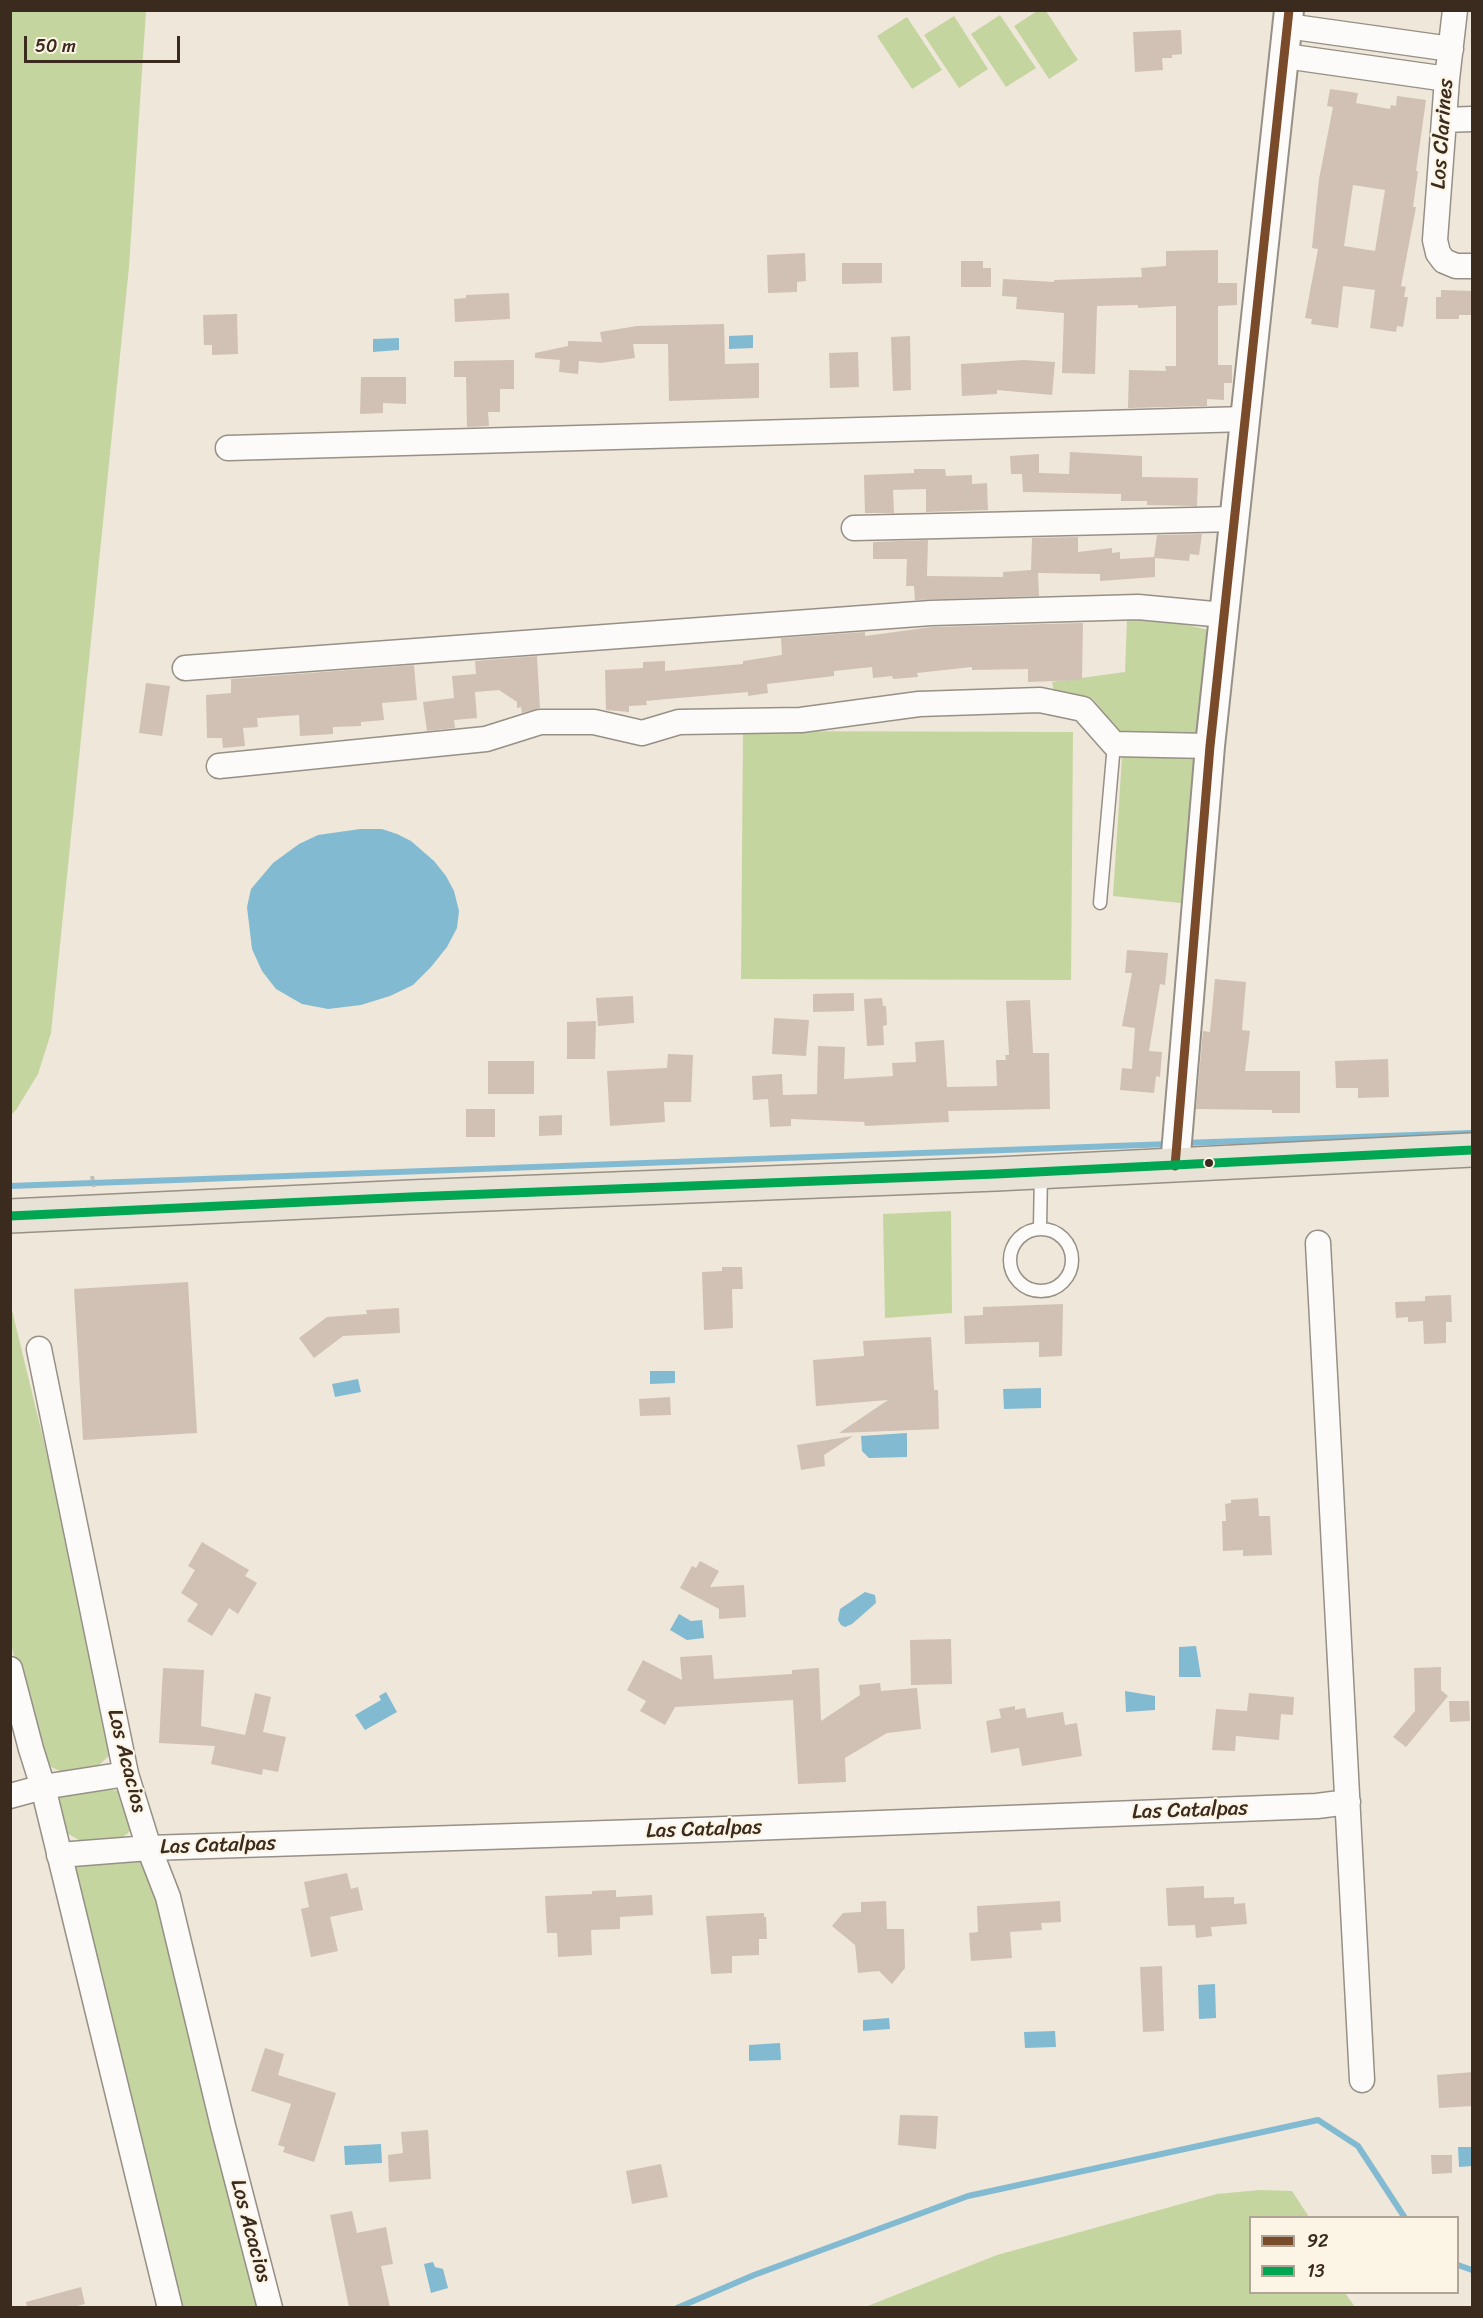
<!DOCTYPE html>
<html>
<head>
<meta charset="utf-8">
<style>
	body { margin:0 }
	#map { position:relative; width:1483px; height:2318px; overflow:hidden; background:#efe7d9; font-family:Sriracha,sans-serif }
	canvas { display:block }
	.frame { position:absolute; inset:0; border:12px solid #3b2a1e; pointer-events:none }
	.legend { position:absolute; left:1249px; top:2216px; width:210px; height:78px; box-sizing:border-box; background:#fcf5e5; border:2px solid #afa495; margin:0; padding:8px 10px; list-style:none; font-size:18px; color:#3b2a1e }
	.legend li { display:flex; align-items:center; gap:12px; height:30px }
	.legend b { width:30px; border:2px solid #afa495 }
	.scale { position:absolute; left:24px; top:36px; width:156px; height:27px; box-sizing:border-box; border:3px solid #3b2a1e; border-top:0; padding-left:8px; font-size:18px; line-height:21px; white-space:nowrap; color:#3b2a1e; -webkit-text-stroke:4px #fcf5e5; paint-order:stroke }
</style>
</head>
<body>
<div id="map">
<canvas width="1483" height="2318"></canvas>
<div class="frame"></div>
<ul class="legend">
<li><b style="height:8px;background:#7a4b2a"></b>92</li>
<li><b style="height:8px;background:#00a651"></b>13</li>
</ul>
<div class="scale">50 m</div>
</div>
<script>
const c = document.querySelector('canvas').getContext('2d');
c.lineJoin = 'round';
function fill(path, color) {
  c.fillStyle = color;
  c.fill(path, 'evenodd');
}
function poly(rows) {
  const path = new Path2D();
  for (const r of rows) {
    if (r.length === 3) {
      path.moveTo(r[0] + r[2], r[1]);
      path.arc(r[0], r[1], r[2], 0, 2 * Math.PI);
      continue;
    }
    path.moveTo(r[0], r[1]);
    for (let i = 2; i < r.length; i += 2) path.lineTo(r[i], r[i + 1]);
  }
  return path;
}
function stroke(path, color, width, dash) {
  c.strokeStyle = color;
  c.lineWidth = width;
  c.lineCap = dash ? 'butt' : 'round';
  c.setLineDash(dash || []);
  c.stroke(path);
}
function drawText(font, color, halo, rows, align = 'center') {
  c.font = font + ' Sriracha,sans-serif';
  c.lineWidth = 4.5;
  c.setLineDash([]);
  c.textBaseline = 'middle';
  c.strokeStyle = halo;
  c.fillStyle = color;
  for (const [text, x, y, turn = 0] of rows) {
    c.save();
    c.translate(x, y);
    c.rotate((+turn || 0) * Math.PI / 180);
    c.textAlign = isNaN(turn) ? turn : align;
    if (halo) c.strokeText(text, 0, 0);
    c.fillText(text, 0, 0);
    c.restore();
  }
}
fill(poly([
	[11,10,146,11,129,267,51,1033,38,1074,16,1110,11,1115],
	[1037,11,1046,11,1078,60,1049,79,1014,26],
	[1000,15,1036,68,1006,87,971,34],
	[954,16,988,69,959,88,924,35],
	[907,17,942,70,912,89,877,36],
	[1127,619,1163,619,1208,630,1181,903,1113,896,1122,757,1120,734,1093,699,1055,697,1052,682,1125,672],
	[743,731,1073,732,1071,980,741,979],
	[951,1211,952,1313,885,1318,883,1214],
	[10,1302,115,1734,111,1754,91,1772,64,1773,45,1764,37,1748,11,1644],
	[103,1789,120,1791,132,1828,127,1834,122,1837,84,1843,65,1832,55,1803,64,1795],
	[139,1860,151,1871,265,2307,177,2307,71,1871,76,1865],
	[1260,2190,1292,2191,1309,2217,1250,2218,1250,2292,1345,2293,1355,2307,865,2307,997,2255,1217,2194]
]), '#c5d5a0');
fill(poly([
	[753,335,753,348,729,349,729,336],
	[399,338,399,350,373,352,373,339],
	[360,829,382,829,397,834,411,841,434,861,446,876,454,891,459,911,457,928,447,947,431,967,413,985,390,996,361,1005,328,1009,302,1004,276,989,262,971,252,949,247,907,251,889,273,863,299,844,318,835],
	[650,1371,675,1371,675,1383,650,1384],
	[358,1379,361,1392,335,1397,332,1384],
	[1041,1388,1041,1408,1004,1409,1003,1389],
	[907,1433,907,1457,869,1458,862,1451,861,1436],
	[865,1592,875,1595,876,1603,852,1624,845,1627,841,1625,838,1620,840,1609],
	[679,1614,691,1621,702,1620,704,1638,687,1640,670,1630],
	[1196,1646,1201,1677,1179,1677,1179,1647],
	[1125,1691,1155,1696,1155,1710,1126,1712],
	[386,1692,397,1712,365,1730,355,1715,381,1700,379,1696],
	[1215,1984,1216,2018,1199,2019,1198,1985],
	[889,2018,890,2029,863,2031,863,2020],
	[1055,2031,1056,2047,1025,2048,1024,2032],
	[780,2043,781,2060,749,2061,749,2045],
	[381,2144,382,2163,345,2165,344,2146],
	[1458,2147,1472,2147,1472,2166,1459,2167],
	[433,2262,435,2267,443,2269,448,2288,431,2293,424,2264]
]), '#82bad2');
stroke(poly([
	[1183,1143,1472,1133],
	[10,1186,1170,1144],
	[1458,2265,1472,2270],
	[677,2308,754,2275,968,2196,1318,2120,1358,2146,1405,2218]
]), '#82bad2', 6);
fill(poly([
	[1181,30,1182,54,1172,55,1172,58,1162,58,1163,70,1135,72,1133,32],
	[1330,89,1358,93,1356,103,1390,109,1391,105,1396,106,1397,96,1426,100,1416,171,1418,171,1413,207,1416,207,1401,286,1406,287,1404,297,1408,297,1403,327,1397,326,1396,332,1370,328,1375,290,1343,286,1338,328,1311,324,1312,319,1305,318,1318,249,1312,248,1319,179,1333,107,1327,106],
	[1353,185,1385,190,1375,251,1344,246],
	[1218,250,1218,283,1237,283,1237,305,1218,306,1218,365,1232,365,1232,383,1224,383,1224,400,1207,399,1207,406,1128,408,1129,370,1166,371,1165,366,1176,366,1176,306,1138,308,1138,305,1097,306,1095,374,1062,373,1064,313,1016,309,1017,297,1002,296,1003,279,1054,282,1054,280,1142,277,1141,268,1166,266,1166,251],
	[805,253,806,281,797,282,797,292,768,293,767,255],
	[961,261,983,261,983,268,991,268,991,287,961,287],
	[842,263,882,263,882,283,842,284],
	[1441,290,1473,291,1473,315,1459,315,1459,319,1436,319,1436,297,1441,297],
	[509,293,510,319,455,322,454,299,466,298,466,295],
	[237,314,238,354,212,355,212,345,204,345,203,315],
	[724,324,725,364,759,363,759,398,669,401,668,344,633,344,635,358,601,363,579,361,578,374,559,372,560,360,535,358,535,353,568,346,568,341,602,342,600,332,637,326],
	[910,336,911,390,893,391,891,337],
	[858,352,859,387,830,388,829,353],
	[514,360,514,389,500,389,500,412,488,412,489,426,467,427,466,377,454,377,454,361],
	[1024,360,1055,362,1052,395,997,390,997,394,962,396,961,364],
	[361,377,406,377,406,404,383,403,383,413,360,414],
	[1070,452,1142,456,1142,477,1198,478,1197,506,1147,505,1147,501,1121,501,1121,494,1023,492,1022,474,1011,474,1010,456,1039,454,1039,473,1069,474],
	[914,469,945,469,946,476,972,475,972,484,987,483,988,510,926,512,926,489,893,490,894,513,865,513,864,475,914,473],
	[1202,534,1199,555,1190,554,1189,561,1155,558,1155,577,1100,581,1100,574,1038,573,1039,596,915,600,914,586,906,586,907,559,873,559,873,542,928,540,927,576,1003,577,1003,572,1031,570,1032,538,1078,537,1078,552,1112,548,1112,553,1120,552,1120,559,1154,557,1157,535],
	[1083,623,1082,680,1028,682,1028,669,972,670,972,667,917,673,918,677,893,679,892,676,873,678,872,667,834,671,834,676,767,684,768,693,748,696,748,692,667,699,646,701,647,705,629,706,629,712,606,710,605,670,643,668,643,662,665,661,665,671,743,664,743,661,782,655,781,638,865,632,865,636,932,627],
	[537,656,540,708,522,713,521,707,517,708,517,702,499,690,475,692,477,718,454,720,455,728,427,731,423,702,454,698,452,676,476,674,475,661],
	[414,665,417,700,382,703,384,720,361,722,361,726,333,727,333,734,300,736,299,715,257,718,258,727,243,728,245,746,223,748,222,738,207,738,206,695,231,693,231,679],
	[146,683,170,686,162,736,139,733],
	[1127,950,1168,953,1165,985,1160,984,1149,1051,1162,1052,1160,1077,1156,1076,1154,1093,1120,1090,1122,1068,1132,1069,1135,1028,1122,1026,1132,973,1125,973],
	[1215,979,1246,982,1242,1030,1250,1031,1245,1071,1300,1071,1300,1113,1272,1113,1272,1110,1196,1109,1203,1031,1210,1032],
	[854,993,854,1011,813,1012,813,994],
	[633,996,634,1023,598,1026,596,998],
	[882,998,883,1006,886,1006,887,1025,883,1026,884,1045,867,1046,864,999],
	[1030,1000,1033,1053,1049,1053,1050,1109,948,1111,949,1122,865,1126,864,1122,791,1119,791,1126,770,1127,768,1099,753,1100,752,1076,782,1074,783,1095,817,1094,818,1046,845,1047,844,1079,893,1076,892,1063,916,1062,915,1042,944,1040,947,1087,997,1086,996,1060,1006,1060,1005,1055,1009,1055,1006,1001],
	[774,1018,809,1020,806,1056,772,1054],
	[596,1021,595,1059,567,1059,567,1022],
	[668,1054,693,1055,691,1102,664,1102,665,1122,610,1126,607,1071,667,1068],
	[1388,1059,1389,1097,1358,1098,1358,1088,1336,1088,1335,1061],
	[488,1061,534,1061,534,1094,488,1094],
	[466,1109,495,1109,495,1137,466,1137],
	[562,1115,562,1135,539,1136,539,1116],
	[722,1267,742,1267,743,1289,732,1289,733,1328,704,1330,702,1272,722,1271],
	[188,1282,197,1433,83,1440,74,1289],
	[1451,1295,1452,1322,1446,1322,1446,1343,1424,1344,1423,1321,1408,1322,1408,1317,1396,1318,1395,1302,1425,1301,1425,1296],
	[1063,1304,1062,1356,1039,1357,1039,1342,965,1344,964,1316,983,1315,983,1307],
	[399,1308,400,1333,343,1336,314,1358,299,1338,327,1317,367,1314,366,1310],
	[931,1337,934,1390,938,1390,939,1429,839,1433,888,1400,816,1406,813,1360,864,1356,863,1341],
	[670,1397,671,1415,640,1416,639,1399],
	[853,1436,824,1455,825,1466,801,1470,797,1445],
	[1258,1498,1259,1516,1270,1516,1272,1555,1243,1556,1243,1550,1223,1551,1222,1521,1226,1521,1225,1504,1231,1503,1231,1500],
	[202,1542,249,1570,245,1576,257,1583,238,1614,229,1608,212,1636,187,1621,198,1604,181,1593,195,1570,188,1566],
	[700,1561,719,1571,710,1587,744,1585,746,1617,719,1619,719,1609,680,1588,692,1566,696,1568],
	[951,1639,952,1684,911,1685,910,1640],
	[712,1655,714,1679,792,1674,792,1670,819,1668,821,1721,860,1695,859,1685,880,1683,881,1691,917,1688,921,1729,887,1733,845,1758,846,1782,798,1784,793,1700,675,1707,665,1725,640,1711,646,1701,627,1690,643,1660,682,1680,680,1657],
	[1441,1667,1441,1690,1448,1696,1406,1747,1393,1737,1415,1711,1414,1668],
	[163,1668,204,1670,201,1726,245,1735,255,1693,271,1697,263,1732,286,1737,278,1772,263,1769,262,1775,211,1764,215,1746,159,1743],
	[1249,1693,1294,1697,1293,1715,1281,1714,1279,1740,1236,1736,1235,1751,1212,1750,1216,1709,1247,1711],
	[1449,1701,1469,1701,1470,1721,1450,1722],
	[1015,1706,1015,1710,1025,1708,1027,1718,1063,1712,1065,1725,1077,1723,1082,1756,1022,1766,1019,1748,991,1753,986,1721,1001,1718,999,1709],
	[347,1873,351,1889,358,1887,363,1910,330,1917,338,1951,311,1957,301,1909,309,1907,304,1882],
	[1204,1886,1204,1898,1234,1897,1234,1904,1245,1903,1247,1924,1211,1927,1212,1936,1196,1938,1195,1925,1168,1926,1166,1888],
	[616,1890,616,1897,652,1895,653,1915,620,1917,620,1929,591,1930,592,1955,558,1957,557,1933,547,1933,545,1896,592,1894,592,1891],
	[886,1901,887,1929,904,1929,905,1968,892,1984,879,1971,858,1973,855,1945,832,1926,843,1913,861,1912,861,1902],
	[1060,1901,1061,1922,1041,1923,1042,1930,1010,1932,1012,1958,971,1961,969,1933,978,1932,977,1906],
	[764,1913,764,1917,766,1917,767,1939,759,1939,759,1955,732,1956,732,1973,711,1974,706,1916],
	[1162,1966,1164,2031,1143,2032,1140,1967],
	[265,2048,284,2054,278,2075,336,2093,314,2162,283,2152,285,2147,278,2145,291,2104,251,2091],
	[1473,2072,1473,2106,1439,2108,1437,2075],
	[900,2115,938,2116,936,2149,898,2145],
	[428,2130,431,2179,389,2182,388,2155,403,2153,401,2132],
	[1431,2155,1452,2155,1452,2173,1432,2174],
	[661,2164,668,2197,632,2204,626,2171],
	[352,2211,357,2233,386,2227,393,2264,381,2266,390,2307,349,2307,330,2215],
	[81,2287,85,2304,73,2307,27,2307,26,2302]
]), '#d0c1b4');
const service = poly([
	[1100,903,1114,744],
	[1040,1228,1041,1172],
	[1041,1260,31]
]);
const minor = poly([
	[1455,10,1447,79,1435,240,1438,253,1444,261,1456,266,1472,266],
	[1287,26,1451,49],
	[1285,56,1447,79],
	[1444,120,1472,119],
	[228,448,1246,419],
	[854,528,1235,519],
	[185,668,931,613,1138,607,1224,615],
	[219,766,486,739,540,722,594,722,642,733,679,722,801,720,919,704,1040,700,1083,709,1114,744,1210,746],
	[1318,1243,1362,2080],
	[39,1349,126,1774,149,1848,168,1897,223,2126,270,2308],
	[10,1669,31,1749,43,1787,170,2308],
	[10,1796,43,1787,126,1774],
	[59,1855,149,1848,699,1830,1317,1806,1348,1802]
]);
const tertiary = poly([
	[1175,1166,1210,746,1289,10]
]);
const primary = poly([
	[10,1216,410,1197,996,1174,1472,1150]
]);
stroke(service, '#969086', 15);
stroke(minor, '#969086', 27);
stroke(tertiary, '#969086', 32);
stroke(primary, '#969086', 36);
stroke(poly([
	[92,1176,94,1187]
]), '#c0bdba', 4, [4.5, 4.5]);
stroke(service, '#fdfbf9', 12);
stroke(minor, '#fdfbf9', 24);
stroke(tertiary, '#fdfbf9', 28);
stroke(primary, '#e8e2d6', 33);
stroke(poly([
	[1175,1166,1210,746,1289,10]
]), '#7a4b2a', 9);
stroke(poly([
	[10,1216,410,1197,996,1174,1472,1150]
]), '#00a651', 9);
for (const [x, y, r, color] of [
	[1209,1163,5,"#3b2a1e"]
]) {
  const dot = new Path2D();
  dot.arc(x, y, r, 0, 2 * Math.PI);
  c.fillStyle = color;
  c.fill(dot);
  stroke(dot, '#fcf5e5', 2);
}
drawText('21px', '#3b2a1e', '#fcf5e5', [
	["Los Clarines",1443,134,-86],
	["Los Acacios",126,1761,76],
	["Las Catalpas",1190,1811,-2],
	["Las Catalpas",704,1830,-2],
	["Las Catalpas",218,1846,-2],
	["Los Acacios",250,2231,75]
]);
</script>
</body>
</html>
